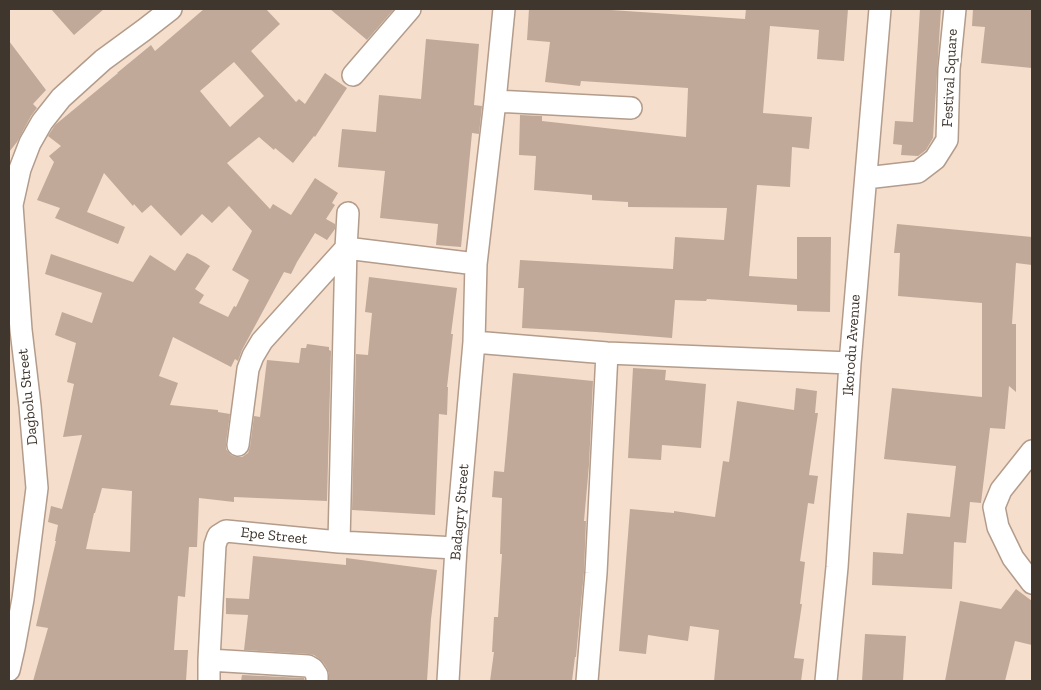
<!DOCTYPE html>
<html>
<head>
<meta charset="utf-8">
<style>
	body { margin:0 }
	#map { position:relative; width:1041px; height:690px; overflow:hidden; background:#f6decc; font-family:"Zilla Slab",serif }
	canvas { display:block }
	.frame { position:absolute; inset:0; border:10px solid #3f362e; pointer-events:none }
</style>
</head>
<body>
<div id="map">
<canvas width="1041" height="690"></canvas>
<div class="frame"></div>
</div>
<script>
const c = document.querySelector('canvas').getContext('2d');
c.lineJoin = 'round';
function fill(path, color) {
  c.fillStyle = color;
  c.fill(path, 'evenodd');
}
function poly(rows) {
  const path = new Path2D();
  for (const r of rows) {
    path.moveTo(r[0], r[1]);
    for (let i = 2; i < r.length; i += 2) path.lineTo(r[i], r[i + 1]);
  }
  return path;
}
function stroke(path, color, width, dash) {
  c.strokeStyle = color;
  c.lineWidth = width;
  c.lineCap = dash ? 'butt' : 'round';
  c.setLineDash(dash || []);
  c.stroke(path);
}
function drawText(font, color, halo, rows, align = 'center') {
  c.font = font + ' "Zilla Slab",serif';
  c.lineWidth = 4.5;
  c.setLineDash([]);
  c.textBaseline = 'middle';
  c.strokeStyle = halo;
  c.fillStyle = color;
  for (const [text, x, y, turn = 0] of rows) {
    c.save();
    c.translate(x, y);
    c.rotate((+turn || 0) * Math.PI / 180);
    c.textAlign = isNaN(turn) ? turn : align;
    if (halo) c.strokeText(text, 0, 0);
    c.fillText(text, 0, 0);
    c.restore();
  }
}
fill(poly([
	[51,9,104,9,74,35],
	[204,9,266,9,280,24,251,51,296,102,299,99,305,104,325,73,347,88,315,137,314,136,293,163,275,148,274,150,259,137,227,163,270,209,273,204,291,215,315,178,338,193,332,203,335,205,326,219,335,224,335,229,327,240,315,233,297,262,291,274,284,272,242,350,238,361,235,359,231,367,173,337,159,376,178,383,170,405,218,410,218,412,230,414,226,443,226,449,231,455,236,457,242,457,248,453,250,447,254,416,260,417,267,360,299,363,301,348,306,348,307,344,329,347,329,350,331,351,327,501,234,497,234,502,199,498,197,547,189,547,185,597,178,596,174,650,188,650,186,681,33,681,48,628,36,626,56,541,55,541,58,525,48,522,51,506,62,509,82,435,63,437,74,384,67,382,76,343,55,335,62,312,92,323,102,293,45,274,51,254,133,282,150,255,175,271,187,253,196,257,210,266,195,289,204,295,199,303,228,317,234,306,236,307,249,280,232,270,252,231,229,206,212,223,202,214,181,236,151,205,142,213,134,204,133,206,104,173,87,212,125,227,118,244,55,218,60,208,37,200,54,162,49,156,61,146,48,136,55,125,118,73,117,73,151,45,155,51],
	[234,62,264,96,230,127,200,91],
	[102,488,132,491,130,552,86,549,94,513,95,513],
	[330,9,394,9,367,40],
	[529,9,596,9,745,19,746,9,848,9,844,61,817,59,819,30,770,26,763,113,812,117,809,149,792,147,790,187,757,185,749,276,797,279,797,237,831,237,830,312,797,311,797,305,707,299,706,301,675,300,672,338,596,332,522,328,524,288,518,288,520,260,673,269,675,237,724,240,727,208,628,207,628,202,592,200,592,195,534,190,536,156,519,155,520,115,542,116,542,121,686,137,688,88,581,81,580,86,545,82,550,42,527,40],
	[920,9,941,9,933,138,926,150,918,156,901,155,902,145,893,144,895,121,913,122],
	[973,9,1032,9,1032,68,981,63,985,27,972,26],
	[426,39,479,44,474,105,482,106,479,134,472,133,461,247,436,245,438,224,380,218,385,171,338,167,342,129,376,132,379,95,421,99],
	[9,41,46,90,33,104,37,108,31,116,17,142,9,152],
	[897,224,1032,237,1032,265,1016,263,1012,324,1016,324,1016,392,1009,386,1005,429,990,428,981,503,970,502,966,543,954,542,952,589,872,585,873,552,903,554,907,513,950,517,956,466,884,459,892,388,982,397,982,303,898,296,900,253,894,253],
	[369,277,457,288,451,334,453,334,447,387,448,387,447,415,439,414,435,515,352,510,356,354,368,355,372,313,365,312],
	[633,368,666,370,665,380,706,384,701,448,662,445,661,460,628,458],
	[513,373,593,381,589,465,584,521,586,521,584,572,576,657,575,657,572,681,490,681,494,652,492,652,494,617,498,617,502,554,500,554,502,498,492,497,494,471,504,472],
	[796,388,817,391,815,413,818,413,809,475,818,476,814,504,808,503,800,561,805,562,800,604,802,604,794,658,804,659,801,681,714,681,719,630,690,626,688,641,648,635,646,654,619,651,630,509,674,513,674,511,715,517,723,461,729,462,737,401,794,410],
	[253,556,346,565,346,558,437,570,431,619,427,681,329,681,329,674,327,668,323,662,314,655,309,654,244,650,248,615,226,614,226,598,249,599],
	[1016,589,1032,601,1032,645,1015,641,1005,681,945,681,960,601,1001,609],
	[865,634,906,636,903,681,862,681],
	[242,675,304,678,305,681,241,681]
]), '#c0a998');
const minor = poly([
	[353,75,410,9],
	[495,101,631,108],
	[866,178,918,172,935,159,947,140,949,69,955,9],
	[474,342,607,353,850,363],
	[238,445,248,369,253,356,262,341,346,248,476,264],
	[1032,451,1001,490,994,507,998,527,1013,558,1032,583],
	[339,542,346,248,348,213],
	[209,660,308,666,313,669,317,675,317,681],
	[9,670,14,648,23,599,37,488,30,406,21,330,12,205,20,169,30,143,42,122,61,98,103,60,144,30,171,9],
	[209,681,209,660,215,545,218,536,226,531,339,542,456,548],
	[448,681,456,548,474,342,476,264,495,101,504,9],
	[587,681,596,573,607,353],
	[826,681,837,567,850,363,880,9]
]);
stroke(minor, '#b39c8b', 24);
stroke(minor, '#fff', 21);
drawText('15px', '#3f362e', '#fff', [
	["Festival Square",950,78,-87],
	["Ikorodu Avenue",852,345,-86],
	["Dagbolu Street",28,397,-96],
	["Badagry Street",460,512,-85],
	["Epe Street",274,536,6]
]);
</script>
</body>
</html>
